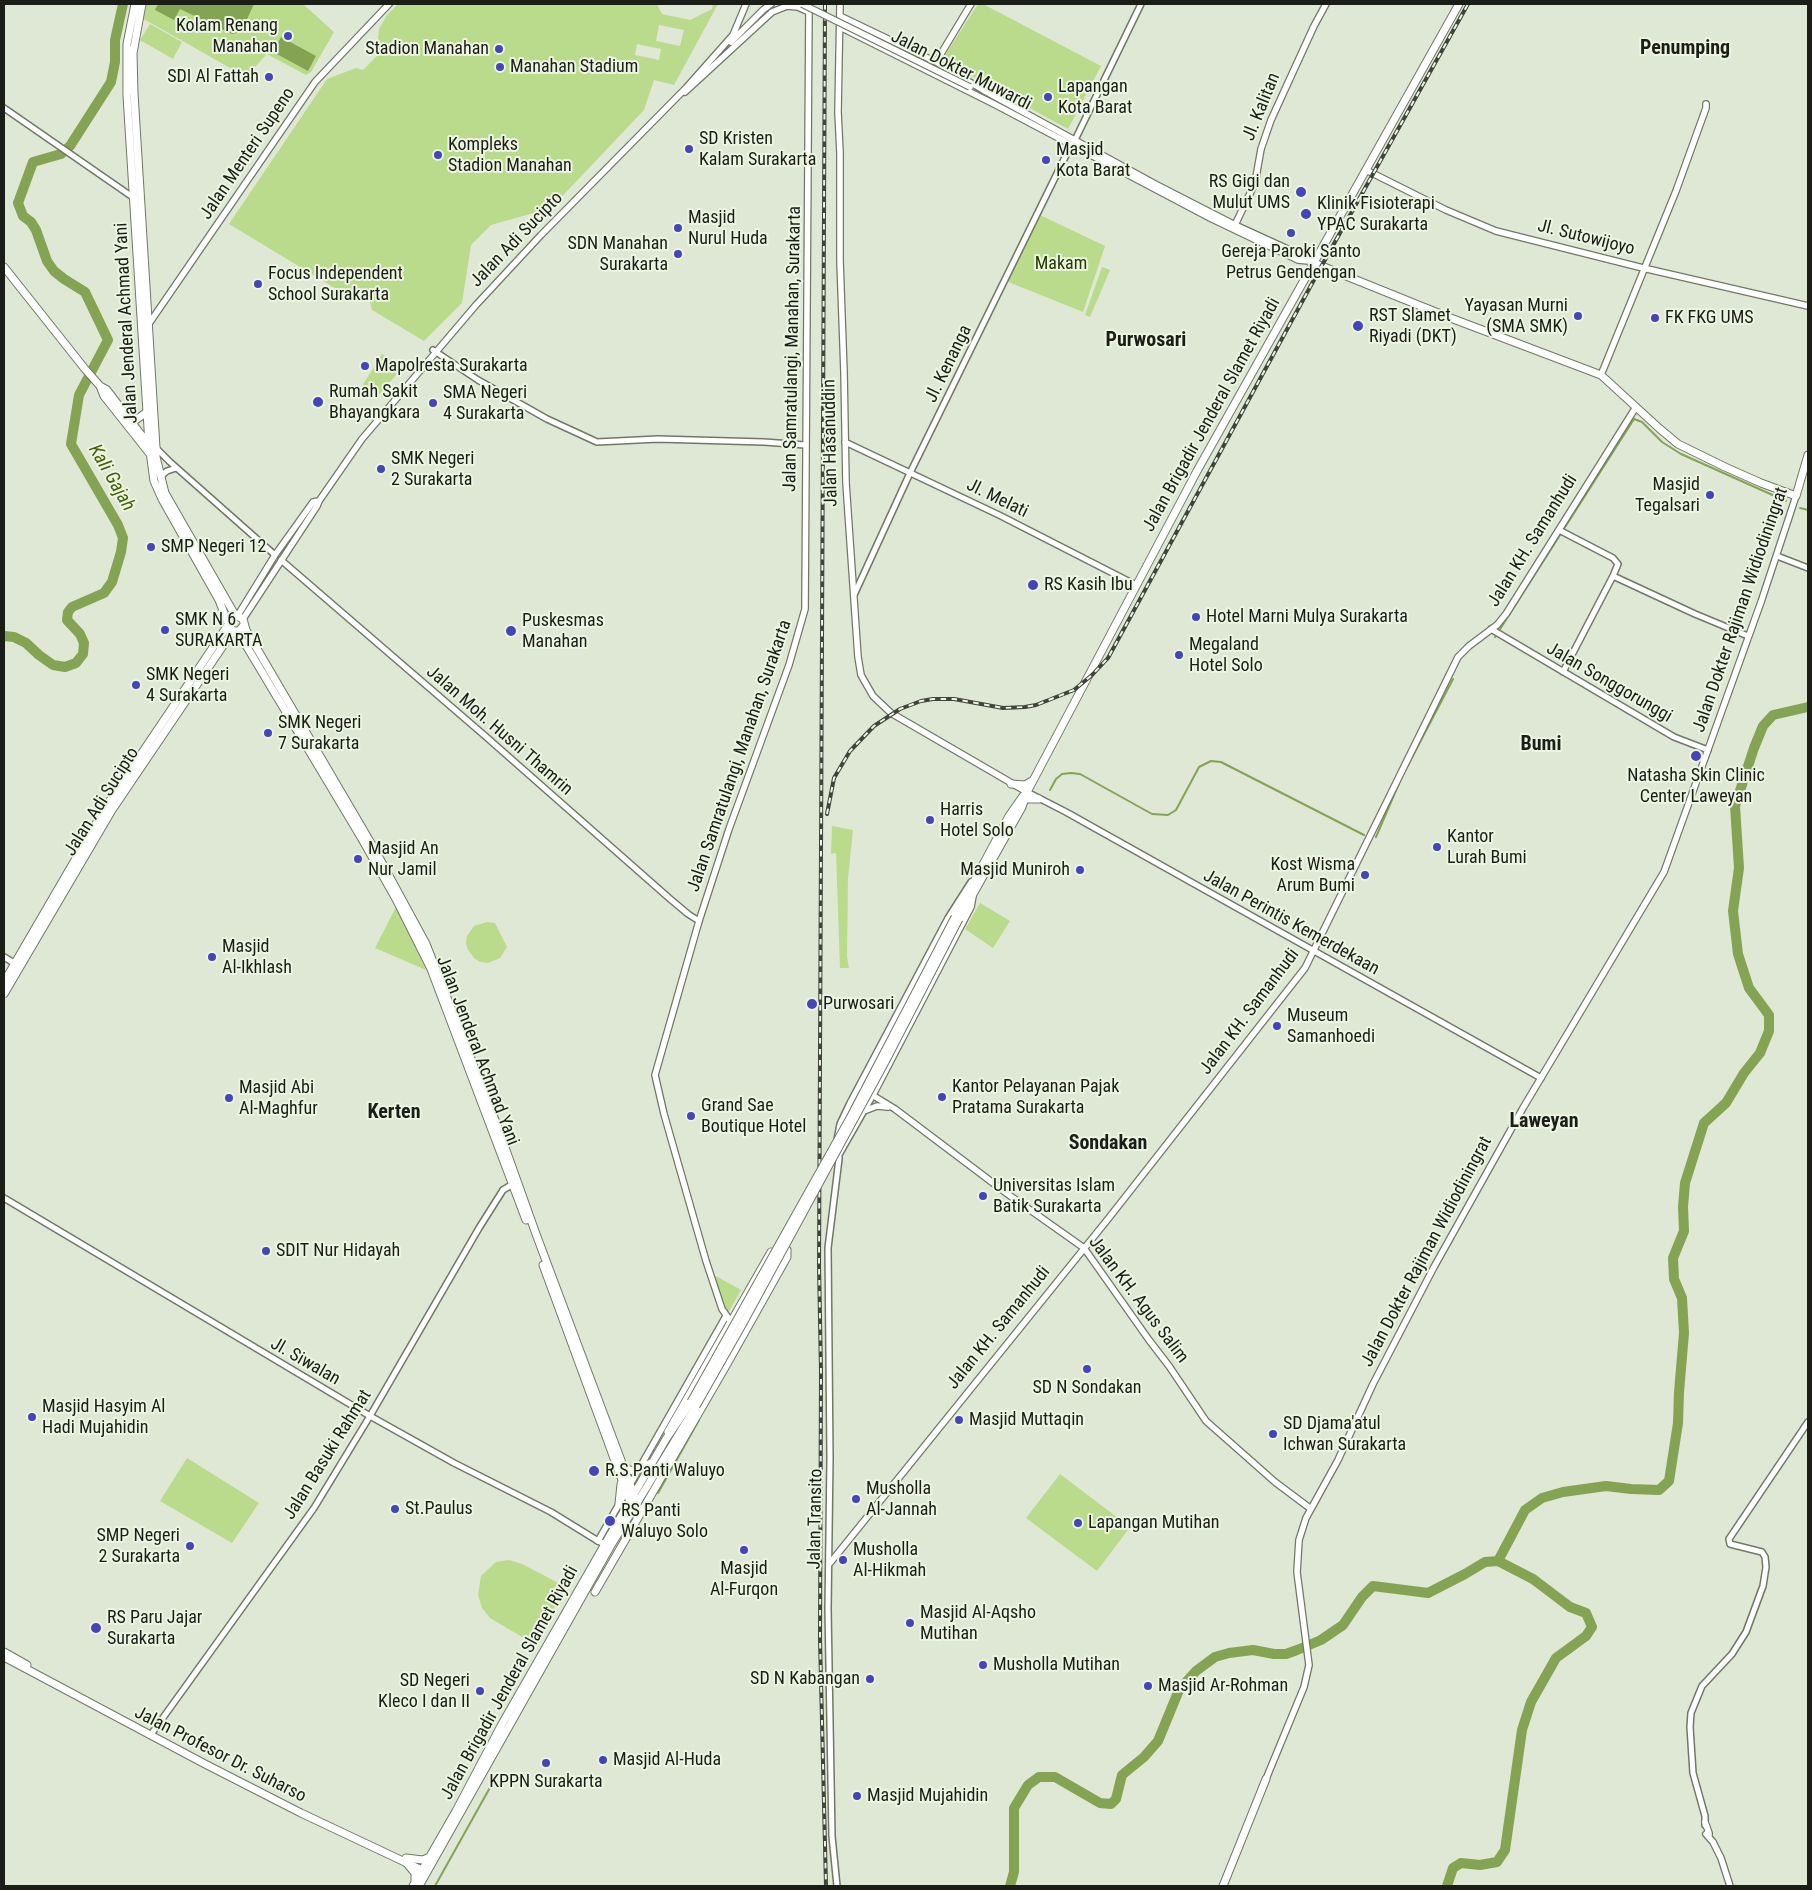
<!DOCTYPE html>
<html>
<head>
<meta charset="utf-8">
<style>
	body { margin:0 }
	#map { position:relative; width:1812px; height:1890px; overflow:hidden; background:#dfe7d5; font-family:"Roboto Condensed",sans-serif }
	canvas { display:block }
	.frame { position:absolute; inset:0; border:5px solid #1b1e17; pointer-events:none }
</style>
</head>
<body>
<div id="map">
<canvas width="1812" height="1890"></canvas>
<div class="frame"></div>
</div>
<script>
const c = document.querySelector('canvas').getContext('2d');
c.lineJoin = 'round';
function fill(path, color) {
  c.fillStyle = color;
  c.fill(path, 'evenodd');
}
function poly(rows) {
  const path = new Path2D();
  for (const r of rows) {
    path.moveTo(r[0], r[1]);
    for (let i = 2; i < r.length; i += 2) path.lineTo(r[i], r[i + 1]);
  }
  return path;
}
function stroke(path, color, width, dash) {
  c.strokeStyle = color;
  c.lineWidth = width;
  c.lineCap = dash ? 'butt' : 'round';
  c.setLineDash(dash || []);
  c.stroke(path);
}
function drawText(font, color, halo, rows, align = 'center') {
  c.font = font + ' "Roboto Condensed",sans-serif';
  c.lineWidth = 4;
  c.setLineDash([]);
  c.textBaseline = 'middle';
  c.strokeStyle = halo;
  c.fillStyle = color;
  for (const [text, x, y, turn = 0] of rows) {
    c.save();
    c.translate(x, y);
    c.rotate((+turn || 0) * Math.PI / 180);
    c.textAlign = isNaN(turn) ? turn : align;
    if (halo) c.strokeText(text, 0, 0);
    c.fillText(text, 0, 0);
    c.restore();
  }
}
fill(poly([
	[145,4,303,4,334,32,311,72,306,75,248,44,266,55,246,77,142,18],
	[398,4,657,4,662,14,690,20,712,9,713,4,718,4,674,85,654,80,644,110,551,208,491,225,471,245,462,303,424,341,372,310,368,294,357,287,343,293,229,224,327,79,356,68,363,70,381,52,377,47,379,29,387,15],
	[659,25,684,30,680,46,656,41],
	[637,44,661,49,659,60,635,55],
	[978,4,983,4,1101,66,1068,129,942,60],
	[150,24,182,42,173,59,140,40],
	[1040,215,1105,246,1083,312,1006,281],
	[1102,267,1110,270,1090,317,1085,315],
	[382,354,402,368,378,396,362,386],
	[832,826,853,830,848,878,847,957,849,968,840,968,836,853,831,854],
	[980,903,1010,921,993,948,965,929],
	[396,907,401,917,426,970,375,948],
	[487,922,495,923,507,947,500,958,488,963,480,962,474,958,467,948,466,942,467,936,474,926],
	[714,1275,741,1290,727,1315],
	[187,1458,259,1503,232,1543,160,1501],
	[1060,1474,1130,1527,1097,1571,1026,1518],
	[509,1560,522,1564,566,1587,534,1644,490,1618,482,1608,478,1595,481,1576,496,1562]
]), '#badb8c');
fill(poly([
	[158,4,254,4,241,32,232,34,180,9,174,20,155,10],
	[281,37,316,56,308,71,273,52]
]), '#84a454');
stroke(poly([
	[1800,508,1808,510],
	[1495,637,1634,419,1642,422,1662,442,1681,454,1786,501],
	[1407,767,1453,679],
	[1050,790,1056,779,1062,774,1071,773,1080,774,1152,814,1168,815,1176,810,1199,767,1211,761,1221,762,1364,835],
	[1376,837,1400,781],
	[658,1493,699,1420],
	[435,1886,497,1775]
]), '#84a454', 2);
stroke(poly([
	[4,636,14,637,26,643,39,655,53,665,65,667,76,663,83,654,84,643,80,634,67,620,68,612,72,607,104,593,112,582,121,552,123,538,118,525,71,444,79,395,108,340,85,292,64,279,54,271,47,261,36,230,31,222,23,216,18,203,33,162,61,154,70,146,111,82,115,62,115,40,123,4],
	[1010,1886,1014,1872,1014,1808,1028,1785,1039,1777,1055,1777,1100,1803,1111,1804,1116,1799,1122,1775,1144,1757,1158,1741,1179,1690,1196,1671,1215,1657,1229,1653,1253,1650,1274,1654,1286,1654,1297,1650,1321,1640,1343,1625,1362,1597,1373,1586,1428,1593,1465,1574,1485,1562,1498,1561,1525,1510,1542,1498,1563,1492,1606,1486,1631,1489,1659,1490,1669,1481,1678,1423,1679,1392,1684,1333,1682,1298,1674,1279,1673,1258,1684,1231,1683,1207,1685,1183,1704,1123,1726,1103,1744,1073,1760,1053,1769,1031,1769,1015,1749,988,1738,954,1733,911,1739,868,1735,806,1754,748,1763,726,1773,715,1808,707],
	[1447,1886,1453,1868,1461,1863,1480,1865,1497,1862,1505,1850,1522,1730,1531,1702,1556,1658,1586,1636,1592,1627,1586,1613,1570,1607,1533,1579,1498,1561]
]), '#84a454', 10);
const tertiary = poly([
	[4,108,134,198],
	[1075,140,1141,4],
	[433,350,478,380,547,419,597,442,658,439,764,442,805,445],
	[845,442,999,515,1136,585],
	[156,448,170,462,275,555],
	[161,476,167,471,176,468],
	[1559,530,1613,558,1618,564,1613,576,1563,672],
	[1777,556,1808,568],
	[281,560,484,735,669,898,688,914,699,921],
	[1613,576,1695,614,1748,636],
	[854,595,910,473,1071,145],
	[1491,629,1674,737,1708,750],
	[1027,792,1066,812,1541,1078],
	[837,1140,840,1124,850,1103,948,918,971,882],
	[840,1153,873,1095],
	[4,1198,370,1416,454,1463,551,1512,598,1541],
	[152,1733,314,1508,370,1416,479,1228,503,1190,513,1184],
	[1705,1825,1705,1816,1693,1773,1690,1727,1691,1713,1702,1686,1732,1654,1746,1632,1763,1586,1766,1567,1765,1557,1762,1552,1730,1544,1729,1539,1808,1422],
	[837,1886,832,1836,828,1609,830,1458,828,1248,839,1159,839,1148]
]);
const secondary = poly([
	[840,4,838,112,840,153,840,261,844,372,846,483,858,657,861,675,873,696,891,713,1027,792],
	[840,16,936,62,983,90,1155,184,1235,225,1305,257,1314,263],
	[840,27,994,104,1212,219,1298,260,1309,261],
	[731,42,763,10,771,4],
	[936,62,971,4],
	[685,92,772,12,787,6,798,7,809,12],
	[1366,170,1446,210,1496,231,1643,268,1808,306],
	[1235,225,1255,183,1261,149,1271,120,1314,26,1326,4],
	[146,328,315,82,389,4],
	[1601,375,1676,191,1706,108,1706,104],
	[238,615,275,555,313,502,319,501],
	[243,619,317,506,319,501,362,439,476,305,541,235,686,88,733,35,746,4],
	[4,957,14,963],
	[859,1087,895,1109,1009,1195,1084,1248,1149,1340,1169,1366,1206,1421,1275,1482,1311,1509],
	[873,1095,960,928,971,907,973,896],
	[864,1111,877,1106,888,1107],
	[731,1322,722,1309,706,1261,664,1114,655,1075,699,921,729,829,789,665,805,609,809,4],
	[605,1544,598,1541,726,1316],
	[830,1563,1108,1219,1305,968,1458,657,1469,646,1497,625,1506,614,1636,407],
	[1266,1779,1304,1687,1309,1665,1297,1572,1299,1540,1306,1518,1338,1460,1373,1384,1434,1267,1523,1108,1664,872,1761,602,1796,496],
	[1705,1822,1709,1833,1709,1836],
	[1706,1834,1713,1842,1721,1858,1730,1886]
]);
const primary = poly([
	[135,4,127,44,127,96,149,444],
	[142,4,133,53,134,93,156,448],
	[1314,263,1448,317,1601,375,1660,429,1678,444,1725,467,1761,483,1796,496,1808,455],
	[1011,784,1025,785,1032,781],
	[1023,799,1039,799],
	[955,917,1009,816,1023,796],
	[959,919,1022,807,1027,792,1197,471,1459,4],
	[668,1432,771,1252],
	[637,1503,696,1406],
	[595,1592,727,1364,787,1257,787,1250,779,1247],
	[4,1652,27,1665],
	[4,1657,205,1764,301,1813,426,1872],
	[1223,1886,1266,1779]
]);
const trunk = poly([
	[4,267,85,369,100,386,107,390,139,432,149,444,156,448,156,457,165,493,235,615],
	[100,386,104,396,150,454],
	[128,415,137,419,147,412],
	[149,444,154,481,162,499,219,600,228,623],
	[244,625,239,631,234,631,228,627,228,621,231,617,235,615,243,619,246,630,375,850,426,944,497,1125,536,1234,637,1503,610,1547,419,1886],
	[234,631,247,647,362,839,396,899,431,969,526,1220],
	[4,982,107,805,228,625],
	[4,994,112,810,233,631],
	[543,1265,633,1510],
	[623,1465,629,1470,635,1471,651,1463],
	[619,1504,621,1484],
	[406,1858,423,1860,430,1857],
	[405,1861,415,1873,415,1882],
	[413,1886,456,1811,502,1724,605,1544,666,1439,691,1402]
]);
stroke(tertiary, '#717868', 8);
stroke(secondary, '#717868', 8);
stroke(primary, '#717868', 9);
stroke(trunk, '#717868', 9);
stroke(tertiary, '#fff', 5);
stroke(secondary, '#fff', 5.5);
stroke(primary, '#fff', 7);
stroke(trunk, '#fff', 7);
const rail = poly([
	[825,4,819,1265,821,1372,820,1639,826,1886],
	[827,814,834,778,850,751,874,726,900,709,921,701,933,699,954,699,1003,708,1025,707,1036,705,1074,690,1092,675,1108,658,1321,267,1468,4]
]);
stroke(rail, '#40443b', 4);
stroke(rail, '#ecf4e2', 2, [5.5]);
const secondaryBridge = poly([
	[802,4,970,87]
]);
const primaryBridge = poly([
	[691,1402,850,1118,955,917]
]);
const trunkBridge = poly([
	[696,1406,742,1325,885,1062,959,919]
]);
stroke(secondaryBridge, '#717868', 8, []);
stroke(primaryBridge, '#717868', 9, []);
stroke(trunkBridge, '#717868', 9, []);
stroke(secondaryBridge, '#fff', 5.5);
stroke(primaryBridge, '#fff', 7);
stroke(trunkBridge, '#fff', 7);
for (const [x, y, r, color] of [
	[288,36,5,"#4544b9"],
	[499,49,5,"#4544b9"],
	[500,67,5,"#4544b9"],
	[269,77,5,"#4544b9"],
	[1048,97,5,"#4544b9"],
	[689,149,5,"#4544b9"],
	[438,155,5,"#4544b9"],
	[1046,160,5,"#4544b9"],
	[1301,192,6,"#4544b9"],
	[1306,214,6,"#4544b9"],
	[678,228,5,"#4544b9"],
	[1291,233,5,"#4544b9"],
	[678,254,5,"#4544b9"],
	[258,284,5,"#4544b9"],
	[1578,316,5,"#4544b9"],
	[1655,318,5,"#4544b9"],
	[1358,326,6,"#4544b9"],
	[365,366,5,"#4544b9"],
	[318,402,6,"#4544b9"],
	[433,403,5,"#4544b9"],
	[381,469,5,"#4544b9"],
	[1710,495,5,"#4544b9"],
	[151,547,5,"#4544b9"],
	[1033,585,6,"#4544b9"],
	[1196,617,5,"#4544b9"],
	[165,630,5,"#4544b9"],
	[511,631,6,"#4544b9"],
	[1179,655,5,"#4544b9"],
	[136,685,5,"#4544b9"],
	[268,733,5,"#4544b9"],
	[1696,756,6,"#4544b9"],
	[930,820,5,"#4544b9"],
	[1437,847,5,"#4544b9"],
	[358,859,5,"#4544b9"],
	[1080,870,5,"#4544b9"],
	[1365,875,5,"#4544b9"],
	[212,957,5,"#4544b9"],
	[812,1004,6,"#4544b9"],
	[1277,1026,5,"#4544b9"],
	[942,1097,5,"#4544b9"],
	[229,1098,5,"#4544b9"],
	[691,1116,5,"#4544b9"],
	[983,1196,5,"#4544b9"],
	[266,1251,5,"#4544b9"],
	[1087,1369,5,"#4544b9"],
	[32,1417,5,"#4544b9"],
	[959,1420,5,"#4544b9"],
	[1273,1434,5,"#4544b9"],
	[594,1471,6,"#4544b9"],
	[856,1499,5,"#4544b9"],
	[395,1509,5,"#4544b9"],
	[610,1521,6,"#4544b9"],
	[1078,1523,5,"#4544b9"],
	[190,1546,5,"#4544b9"],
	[744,1550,5,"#4544b9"],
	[843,1560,5,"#4544b9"],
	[910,1623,5,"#4544b9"],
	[96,1628,6,"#4544b9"],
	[983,1665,5,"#4544b9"],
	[870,1679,5,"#4544b9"],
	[1148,1686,5,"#4544b9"],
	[480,1691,5,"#4544b9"],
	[603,1760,5,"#4544b9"],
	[546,1763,5,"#4544b9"],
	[857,1796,5,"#4544b9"]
]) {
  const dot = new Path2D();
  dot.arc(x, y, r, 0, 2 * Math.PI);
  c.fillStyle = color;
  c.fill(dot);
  stroke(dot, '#ecf4e2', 2);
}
drawText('18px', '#1b1e17', '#ecf4e2', [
	["Kolam Renang",278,26,"right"],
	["Manahan",278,47,"right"],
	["Stadion Manahan",489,49,"right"],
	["Manahan Stadium",510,67],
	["SDI Al Fattah",259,77,"right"],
	["Lapangan",1058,87],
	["Kota Barat",1058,108],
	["SD Kristen",699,139],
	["Kalam Surakarta",699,160],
	["Kompleks",448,145],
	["Stadion Manahan",448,166],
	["Masjid",1056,150],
	["Kota Barat",1056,171],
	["RS Gigi dan",1290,182,"right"],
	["Mulut UMS",1290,203,"right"],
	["Klinik Fisioterapi",1317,204],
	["YPAC Surakarta",1317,225],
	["Masjid",688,218],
	["Nurul Huda",688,239],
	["SDN Manahan",668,244,"right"],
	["Surakarta",668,265,"right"],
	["Gereja Paroki Santo",1291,252,"center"],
	["Petrus Gendengan",1291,273,"center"],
	["Focus Independent",268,274],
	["School Surakarta",268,295],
	["Yayasan Murni",1568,306,"right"],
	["(SMA SMK)",1568,327,"right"],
	["RST Slamet",1369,316],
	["Riyadi (DKT)",1369,337],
	["FK FKG UMS",1665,318],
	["Mapolresta Surakarta",375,366],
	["Rumah Sakit",329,392],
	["Bhayangkara",329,413],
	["SMA Negeri",443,393],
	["4 Surakarta",443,414],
	["SMK Negeri",391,459],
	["2 Surakarta",391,480],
	["Masjid",1700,485,"right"],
	["Tegalsari",1700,506,"right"],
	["SMP Negeri 12",161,547],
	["RS Kasih Ibu",1044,585],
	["Hotel Marni Mulya Surakarta",1206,617],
	["SMK N 6",175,620],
	["SURAKARTA",175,641],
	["Puskesmas",522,621],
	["Manahan",522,642],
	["Megaland",1189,645],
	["Hotel Solo",1189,666],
	["SMK Negeri",146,675],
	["4 Surakarta",146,696],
	["SMK Negeri",278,723],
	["7 Surakarta",278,744],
	["Natasha Skin Clinic",1696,776,"center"],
	["Center Laweyan",1696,797,"center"],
	["Harris",940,810],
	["Hotel Solo",940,831],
	["Kantor",1447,837],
	["Lurah Bumi",1447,858],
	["Masjid An",368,849],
	["Nur Jamil",368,870],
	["Kost Wisma",1355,865,"right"],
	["Arum Bumi",1355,886,"right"],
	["Masjid Muniroh",1070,870,"right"],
	["Masjid",222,947],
	["Al-Ikhlash",222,968],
	["Purwosari",823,1004],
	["Museum",1287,1016],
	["Samanhoedi",1287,1037],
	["Kantor Pelayanan Pajak",952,1087],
	["Pratama Surakarta",952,1108],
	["Masjid Abi",239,1088],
	["Al-Maghfur",239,1109],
	["Grand Sae",701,1106],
	["Boutique Hotel",701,1127],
	["Universitas Islam",993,1186],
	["Batik Surakarta",993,1207],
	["SDIT Nur Hidayah",276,1251],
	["SD N Sondakan",1087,1388,"center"],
	["Masjid Hasyim Al",42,1407],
	["Hadi Mujahidin",42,1428],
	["Masjid Muttaqin",969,1420],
	["SD Djama'atul",1283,1424],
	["Ichwan Surakarta",1283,1445],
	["R.S Panti Waluyo",605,1471],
	["Musholla",866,1489],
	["Al-Jannah",866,1510],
	["St.Paulus",405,1509],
	["RS Panti",621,1511],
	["Waluyo Solo",621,1532],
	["Lapangan Mutihan",1088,1523],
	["SMP Negeri",180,1536,"right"],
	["2 Surakarta",180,1557,"right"],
	["Musholla",853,1550],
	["Al-Hikmah",853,1571],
	["Masjid",744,1569,"center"],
	["Al-Furqon",744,1590,"center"],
	["Masjid Al-Aqsho",920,1613],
	["Mutihan",920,1634],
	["RS Paru Jajar",107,1618],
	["Surakarta",107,1639],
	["Musholla Mutihan",993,1665],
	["SD N Kabangan",860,1679,"right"],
	["SD Negeri",470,1681,"right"],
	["Kleco I dan II",470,1702,"right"],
	["Masjid Ar-Rohman",1158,1686],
	["Masjid Al-Huda",613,1760],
	["KPPN Surakarta",546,1782,"center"],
	["Masjid Mujahidin",867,1796]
], 'left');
drawText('18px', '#1b1e17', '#ecf4e2', [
	["Jalan Dokter Muwardi",961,71,27],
	["Jl. Kalitan",1262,107,-68],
	["Jalan Menteri Supeno",248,154,-56],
	["Jl. Sutowijoyo",1586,238,14],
	["Jalan Adi Sucipto",517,240,-46],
	["Jalan Jenderal Achmad Yani",127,323,-93],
	["Jalan Samratulangi, Manahan, Surakarta",793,349,-89],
	["Jl. Kenanga",949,364,-64],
	["Jalan Brigadir Jenderal Slamet Riyadi",1212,415,-61],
	["Jalan Hasanuddin",831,443,-91],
	["Jl. Melati",997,499,26],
	["Jalan KH. Samanhudi",1533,541,-58],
	["Jalan Dokter Rajiman Widiodiningrat",1741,610,-71],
	["Jalan Songgorunggi",1609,683,30],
	["Jalan Moh. Husni Thamrin",499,731,41],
	["Jalan Samratulangi, Manahan, Surakarta",740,756,-71],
	["Jalan Adi Sucipto",102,802,-58],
	["Jalan Perintis Kemerdekaan",1291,923,29],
	["Jalan KH. Samanhudi",1250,1012,-53],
	["Jalan Jenderal Achmad Yani",477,1051,69],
	["Jalan Dokter Rajiman Widiodiningrat",1427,1252,-62],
	["Jalan KH. Agus Salim",1138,1300,53],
	["Jalan KH. Samanhudi",999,1328,-51],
	["Jl. Siwalan",305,1362,30],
	["Jalan Basuki Rahmat",328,1455,-58],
	["Jalan Transito",816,1519,-89],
	["Jalan Brigadir Jenderal Slamet Riyadi",510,1683,-61],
	["Jalan Profesor Dr. Suharso",220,1755,27]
]);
drawText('18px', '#273a00', '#ecf4e2', [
	["Makam",1061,264]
]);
drawText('italic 19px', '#446002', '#ecf4e2', [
	["Kali Gajah",111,478,60]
]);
drawText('bold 20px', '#1b1e17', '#ecf4e2', [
	["Penumping",1685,49],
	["Purwosari",1146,341],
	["Bumi",1541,745],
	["Kerten",394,1113],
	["Laweyan",1544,1122],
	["Sondakan",1108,1144]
]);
</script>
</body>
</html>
